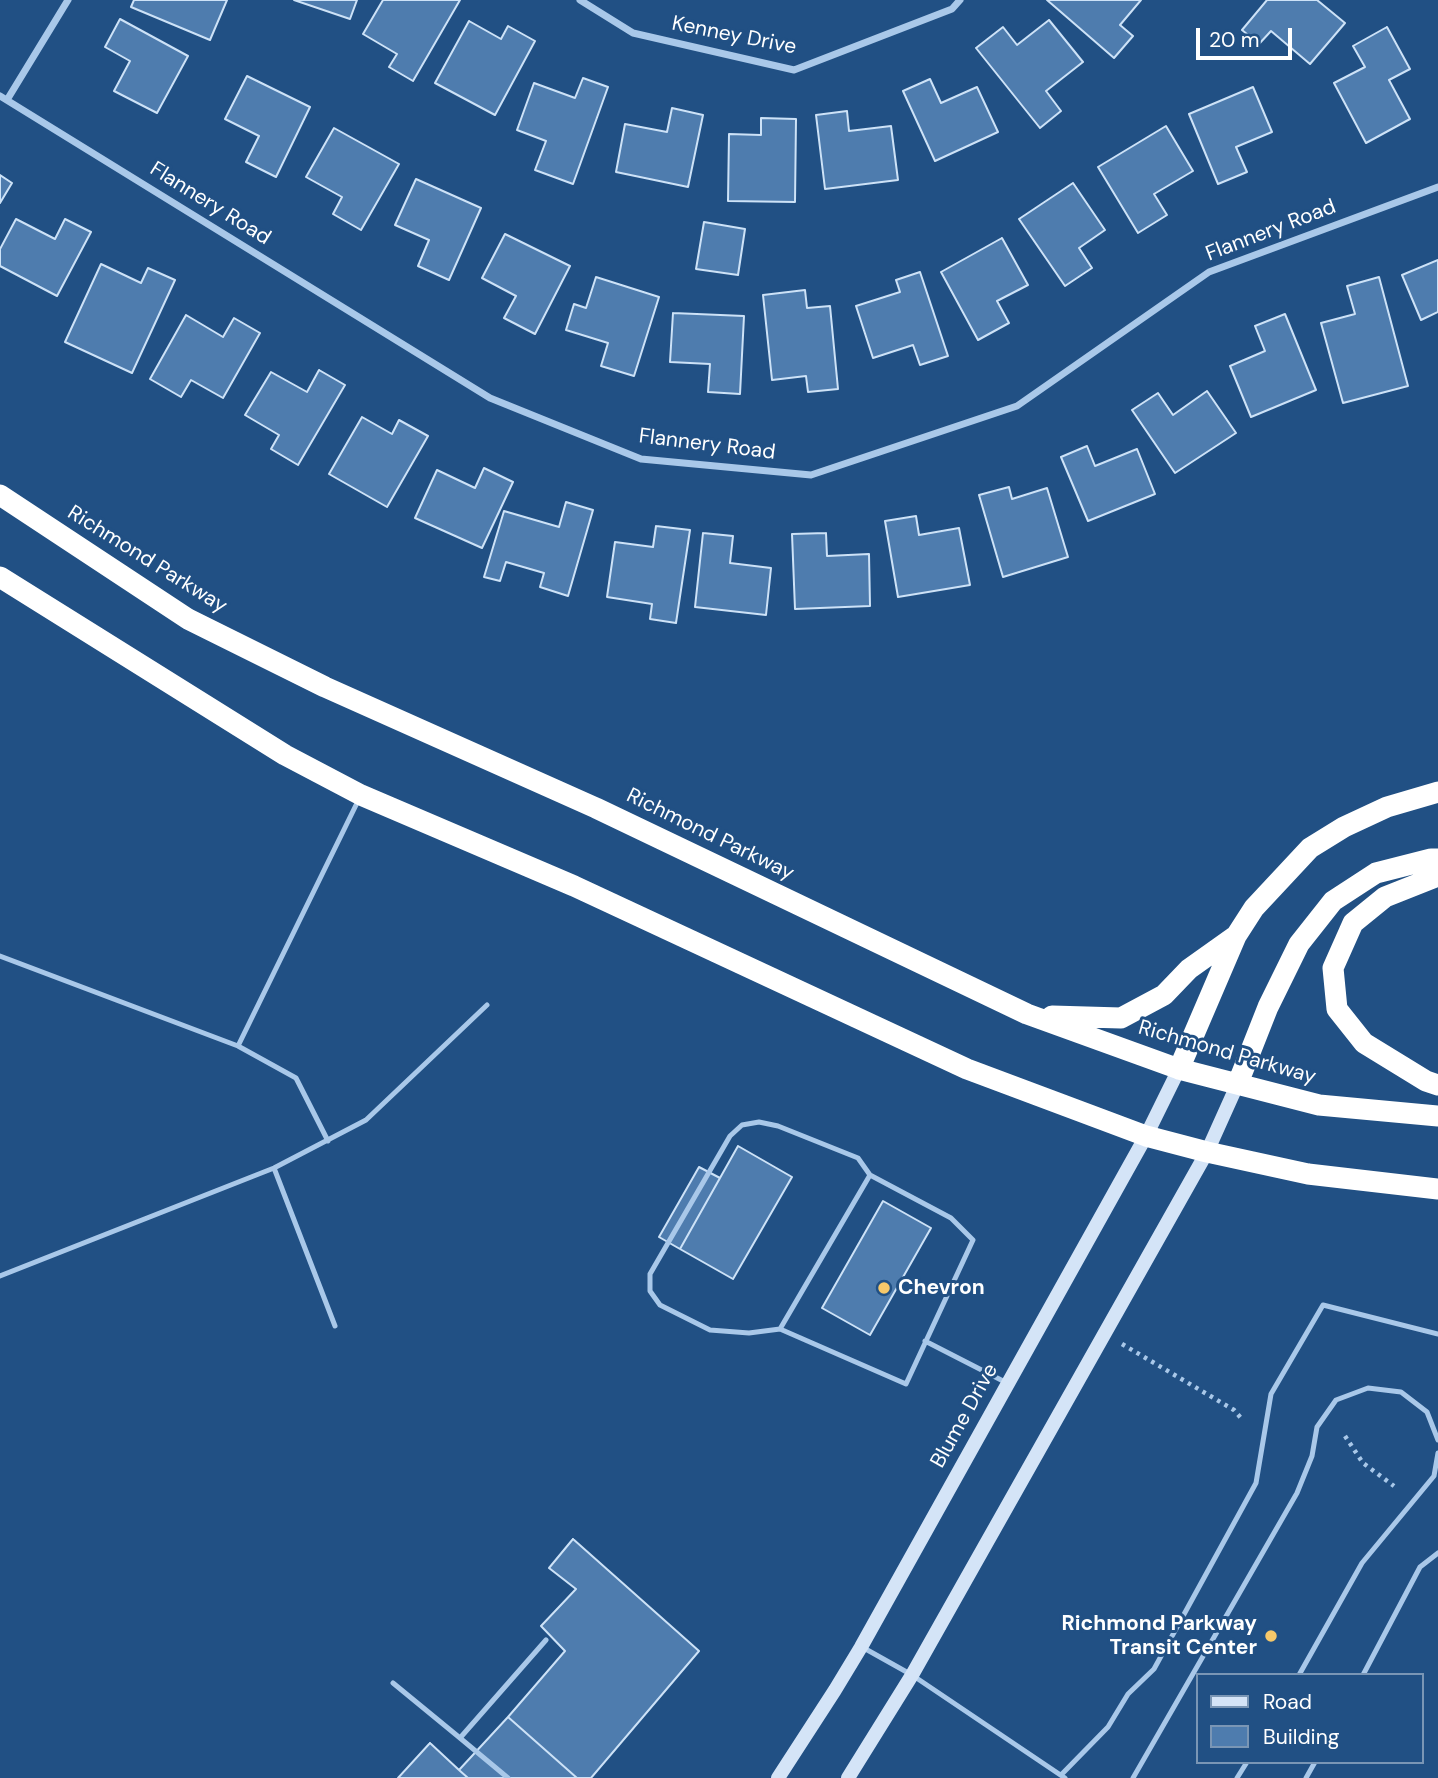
<!DOCTYPE html>
<html>
<head>
<meta charset="utf-8">
<style>
	body { margin:0 }
	#map { position:relative; width:1438px; height:1778px; overflow:hidden; background:#215084; font-family:"DM Sans",sans-serif }
	canvas { display:block }
	.legend { position:absolute; left:1196px; top:1673px; width:228px; height:91px; box-sizing:border-box; background:#215084; border:2px solid #7a96b5; margin:0; padding:9px 12px; list-style:none; font-size:21px; color:#fff }
	.legend li { display:flex; align-items:center; gap:14px; height:35px }
	.legend b { width:35px; border:2px solid #7a96b5 }
	.scale { position:absolute; left:1196px; top:28px; width:96px; height:32px; box-sizing:border-box; border:4px solid #fff; border-top:0; padding-left:9px; font-size:21px; line-height:24px; white-space:nowrap; color:#fff; -webkit-text-stroke:5px #215084; paint-order:stroke }
</style>
</head>
<body>
<div id="map">
<canvas width="1438" height="1778"></canvas>
<ul class="legend">
<li><b style="height:9px;background:#d4e4f7"></b>Road</li>
<li><b style="height:19px;background:#4e7cae"></b>Building</li>
</ul>
<div class="scale">20 m</div>
</div>
<script>
const c = document.querySelector('canvas').getContext('2d');
c.lineJoin = 'round';
function fill(path, color) {
  c.fillStyle = color;
  c.fill(path, 'evenodd');
}
function poly(rows) {
  const path = new Path2D();
  for (const r of rows) {
    path.moveTo(r[0], r[1]);
    for (let i = 2; i < r.length; i += 2) path.lineTo(r[i], r[i + 1]);
  }
  return path;
}
function stroke(path, color, width, dash) {
  c.strokeStyle = color;
  c.lineWidth = width;
  c.lineCap = dash ? 'butt' : 'round';
  c.setLineDash(dash || []);
  c.stroke(path);
}
function drawText(font, color, halo, rows, align = 'center') {
  c.font = font + ' "DM Sans",sans-serif';
  c.lineWidth = 6;
  c.setLineDash([]);
  c.textBaseline = 'middle';
  c.strokeStyle = halo;
  c.fillStyle = color;
  for (const [text, x, y, turn = 0] of rows) {
    c.save();
    c.translate(x, y);
    c.rotate((+turn || 0) * Math.PI / 180);
    c.textAlign = isNaN(turn) ? turn : align;
    if (halo) c.strokeText(text, 0, 0);
    c.fillText(text, 0, 0);
    c.restore();
  }
}
const building = poly([
	[134,0,227,0,210,40,131,7,134,0],
	[294,0,357,0,350,19,294,0],
	[383,0,460,0,413,81,389,67,397,54,363,34,383,0],
	[1047,0,1141,0,1120,25,1133,36,1114,58,1047,0],
	[1267,0,1317,0,1345,23,1310,64,1271,31,1259,44,1242,30,1267,0],
	[120,19,188,56,157,113,114,91,130,61,105,47,120,19],
	[1049,20,1083,62,1046,91,1061,111,1040,128,976,48,1003,27,1017,45,1049,20],
	[469,21,501,39,508,26,535,41,495,115,435,83,469,21],
	[1387,27,1410,69,1389,80,1410,119,1366,143,1334,83,1365,67,1353,46,1387,27],
	[247,76,310,107,276,177,246,162,259,136,225,119,247,76],
	[583,78,608,87,573,184,535,170,546,141,517,130,534,83,575,98,583,78],
	[930,79,941,103,977,87,998,132,935,161,903,91,930,79],
	[1253,87,1272,132,1236,147,1247,172,1218,184,1189,114,1253,87],
	[672,108,703,115,688,187,616,172,625,124,667,132,672,108],
	[847,111,849,131,891,126,898,180,825,189,816,115,847,111],
	[761,118,796,119,795,202,728,201,729,134,761,135,761,118],
	[1166,126,1193,171,1154,194,1167,215,1138,233,1098,167,1166,126],
	[334,128,399,164,361,230,333,214,342,197,306,177,334,128],
	[0,175,12,183,0,203,0,175],
	[416,179,481,208,449,280,418,266,429,240,395,225,416,179],
	[1073,183,1105,230,1079,248,1092,268,1065,286,1019,219,1073,183],
	[16,219,55,239,65,219,91,232,57,296,0,266,0,249,16,219],
	[704,222,745,229,738,275,696,269,704,222],
	[505,234,570,266,535,334,504,318,516,296,482,278,505,234],
	[1002,238,1028,285,997,301,1009,323,978,340,941,272,1002,238],
	[1438,260,1438,312,1421,320,1402,275,1438,260],
	[101,264,141,283,148,268,175,280,132,373,65,342,101,264],
	[920,272,948,356,920,365,913,345,873,358,856,306,900,292,896,280,920,272],
	[596,277,659,297,634,376,601,366,608,343,566,330,574,304,586,308,596,277],
	[1379,277,1408,386,1343,403,1321,323,1355,314,1347,286,1379,277],
	[805,290,807,308,830,306,838,389,808,392,806,376,772,380,763,295,805,290],
	[673,313,744,316,740,394,708,392,710,364,670,362,673,313],
	[1285,314,1316,390,1251,417,1230,366,1265,351,1255,326,1285,314],
	[186,315,223,337,234,318,260,333,223,398,191,380,181,397,150,379,186,315],
	[319,370,345,385,298,465,271,449,279,435,245,415,271,372,307,392,319,370],
	[1207,391,1236,433,1175,473,1132,410,1158,393,1173,415,1207,391],
	[362,417,392,434,399,420,428,436,387,507,329,474,362,417],
	[1087,446,1095,466,1137,449,1155,494,1088,521,1061,457,1087,446],
	[484,468,513,482,482,548,415,518,437,470,475,488,484,468],
	[1009,487,1012,499,1047,488,1068,557,1003,577,979,495,1009,487],
	[566,502,593,510,568,596,540,587,544,573,506,562,500,581,484,577,504,511,559,527,566,502],
	[916,516,919,535,959,528,970,585,898,597,885,521,916,516],
	[656,526,690,530,676,623,650,619,652,604,607,597,615,542,653,547,656,526],
	[703,533,733,536,730,563,771,568,766,615,695,607,703,533],
	[826,533,827,556,869,554,870,606,795,609,792,534,826,533],
	[738,1146,792,1177,733,1279,680,1249,738,1146],
	[699,1167,720,1178,680,1249,659,1237,699,1167],
	[883,1201,931,1228,870,1335,822,1308,883,1201],
	[573,1539,699,1651,591,1778,577,1778,508,1717,565,1651,541,1626,576,1589,549,1568,573,1539],
	[508,1717,577,1778,468,1778,459,1770,508,1717],
	[430,1743,459,1770,468,1778,398,1778,430,1743]
]);
fill(building, '#4e7cae');
stroke(building, '#cde2f7', 2);
stroke(poly([
	[1122,1344,1234,1410,1241,1418],
	[1345,1436,1363,1463,1394,1486]
]), '#a9c8e9', 4.5, [3.5, 5]);
stroke(poly([
	[0,956,238,1046,296,1078,328,1141],
	[238,1046,358,801],
	[274,1168,335,1326],
	[0,1276,274,1168,366,1120,487,1005],
	[780,1329,870,1175,951,1218,973,1240,906,1384,780,1329,749,1333,710,1330,660,1305,650,1291,650,1274,730,1136,742,1125,759,1122,778,1126,858,1158,870,1175],
	[925,1341,1007,1383],
	[862,1647,912,1675,1065,1778],
	[1299,1675,1362,1563,1434,1476,1438,1453],
	[1363,1675,1420,1567,1438,1553],
	[393,1683,460,1738,546,1640],
	[460,1738,508,1778],
	[1061,1775,1108,1727,1128,1694,1154,1669,1256,1483,1271,1394,1323,1305,1438,1334],
	[1133,1778,1297,1493,1312,1456,1317,1427,1336,1400,1368,1388,1401,1392,1427,1412,1438,1440],
	[1237,1778,1247,1762],
	[1306,1778,1315,1762]
]), '#a9c8e9', 5);
stroke(poly([
	[580,0,633,33,794,70,952,9,960,0],
	[0,96,490,398,641,459,811,475,1017,406,1209,272,1438,187],
	[7,100,68,0]
]), '#a9c8e9', 7);
stroke(poly([
	[778,1778,835,1690,861,1647,1146,1136,1179,1069],
	[848,1778,912,1675,1207,1152,1238,1083]
]), '#d4e4f7', 14);
stroke(poly([
	[0,495,188,619,325,687,596,808,1027,1014,1179,1069,1319,1105,1438,1116],
	[0,577,285,755,361,795,574,886,967,1069,1146,1136,1207,1152,1308,1174,1438,1189],
	[1438,876,1385,897,1353,923,1333,968,1337,1009,1364,1043,1426,1081,1438,1085],
	[1052,1016,1121,1018,1164,995,1189,969,1234,937],
	[1179,1069,1236,936,1254,908,1310,848,1344,827,1387,807,1438,792],
	[1238,1083,1268,1007,1299,944,1333,901,1376,873,1431,859,1438,859]
]), '#fff', 21);
for (const [x, y, r, color] of [
	[884,1288,7,"#f6c86a"],
	[1271,1636,7,"#f6c86a"]
]) {
  const dot = new Path2D();
  dot.arc(x, y, r, 0, 2 * Math.PI);
  c.fillStyle = color;
  c.fill(dot);
  stroke(dot, '#215084', 2.5);
}
drawText('21px', '#fff', '#215084', [
	["Kenney Drive",734,36,11],
	["Flannery Road",210,204,32],
	["Flannery Road",1271,231,-21],
	["Flannery Road",707,445,7],
	["Richmond Parkway",147,560,32],
	["Richmond Parkway",710,835,26],
	["Richmond Parkway",1227,1053,16],
	["Blume Drive",965,1416,-61]
]);
drawText('bold 21px', '#fff', '#215084', [
	["Chevron",898,1288],
	["Richmond Parkway",1257,1624,"right"],
	["Transit Center",1257,1648,"right"]
], 'left');
</script>
</body>
</html>
